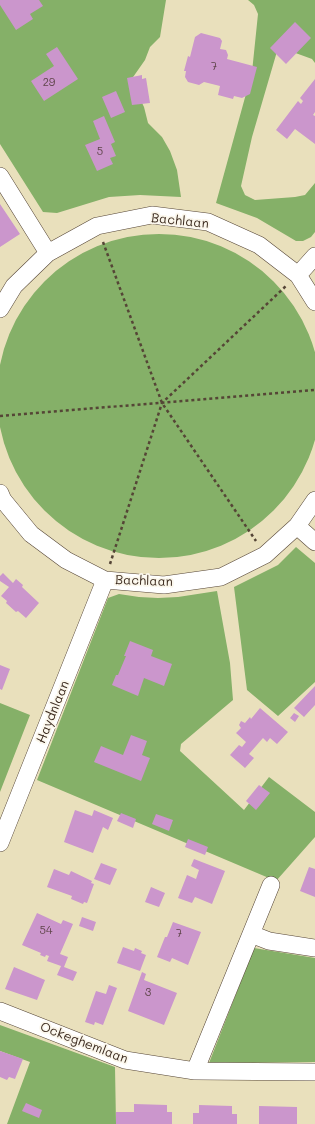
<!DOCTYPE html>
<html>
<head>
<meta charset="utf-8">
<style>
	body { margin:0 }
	canvas { display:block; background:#e9e0bc }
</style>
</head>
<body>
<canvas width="315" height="1124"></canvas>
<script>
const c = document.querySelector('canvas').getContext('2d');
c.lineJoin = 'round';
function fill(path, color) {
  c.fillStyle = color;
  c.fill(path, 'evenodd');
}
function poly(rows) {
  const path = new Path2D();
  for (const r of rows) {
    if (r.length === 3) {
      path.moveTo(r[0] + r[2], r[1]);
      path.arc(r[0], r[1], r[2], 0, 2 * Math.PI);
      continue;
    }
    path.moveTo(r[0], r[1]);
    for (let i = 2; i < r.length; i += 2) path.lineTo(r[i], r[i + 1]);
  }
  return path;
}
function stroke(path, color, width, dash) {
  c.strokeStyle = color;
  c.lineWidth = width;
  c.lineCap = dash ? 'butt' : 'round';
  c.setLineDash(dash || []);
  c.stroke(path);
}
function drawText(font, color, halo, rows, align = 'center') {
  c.font = font + ' Mali,sans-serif';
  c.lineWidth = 3.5;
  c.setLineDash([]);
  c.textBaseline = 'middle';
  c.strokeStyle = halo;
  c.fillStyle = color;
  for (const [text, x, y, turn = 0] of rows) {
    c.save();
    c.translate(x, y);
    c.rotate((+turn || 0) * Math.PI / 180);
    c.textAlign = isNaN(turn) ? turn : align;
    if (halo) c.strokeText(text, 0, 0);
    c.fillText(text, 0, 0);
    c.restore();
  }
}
fill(poly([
	[0,0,166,0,160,37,150,47,145,60,131,80,144,107,148,123,162,137,170,151,177,170,181,197,140,195,109,197,57,213,43,212,0,144],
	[248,0,315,0,315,63,312,59,290,51,278,48,252,137,241,186,245,195,255,200,295,197,305,195,315,183,315,232,311,237,303,241,296,241,257,218,216,203,252,72,258,14,254,5],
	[159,396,162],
	[296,547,315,563,315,682,278,716,247,690,234,587,278,565],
	[217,591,230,663,233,700,181,744,180,751,244,810,269,777,315,812,315,837,276,881,37,780,108,598,119,594,139,597,158,598,178,597],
	[0,703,30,715,0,792],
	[254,948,315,958,315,1062,209,1063],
	[0,1025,115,1067,116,1124,7,1124,30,1062,0,1051]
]), '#85b068');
fill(poly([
	[0,0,39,0,43,6,30,14,33,19,16,30,0,5],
	[295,22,311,38,286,64,270,48],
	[201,33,220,38,222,41,220,49,226,50,228,55,227,59,257,67,250,94,242,98,234,96,233,99,218,95,220,86,204,82,199,85,188,82,185,77,186,71,184,71,188,56,190,57,195,37],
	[57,47,78,79,44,101,31,81,54,66,46,54],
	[142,75,142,79,146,78,150,103,132,105,127,78],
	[315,79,315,112,313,115,315,116,315,144,295,129,287,139,276,130,298,101,301,104,303,101,300,98],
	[116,91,125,112,111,118,102,97],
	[104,116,115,142,111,144,116,156,110,158,113,164,97,171,85,145,100,139,93,121],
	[0,204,20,234,0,247],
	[3,573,13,583,16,579,23,585,22,587,39,603,26,618,18,611,16,612,6,603,7,601,1,596,9,587,0,581,0,576],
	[130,641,153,650,151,656,172,664,164,686,144,678,138,696,112,685,116,675,118,675,126,656,124,656],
	[0,665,10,669,2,690,0,689],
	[315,686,315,705,304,717,294,708],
	[260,708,288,732,277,744,270,738,267,742,263,738,249,754,254,758,245,768,230,755,239,745,242,747,246,742,236,733,241,728,239,725,241,721,245,723,250,717,251,719],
	[294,713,299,716,295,722,290,718],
	[131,735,147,741,142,755,150,758,141,781,94,762,101,746,123,755],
	[259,785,270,793,256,810,246,801],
	[75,810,92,816,94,810,113,818,108,830,103,827,93,853,64,842],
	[121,813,136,819,133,828,117,821],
	[156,814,173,820,169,831,152,824],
	[188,839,208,847,205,855,185,847],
	[194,859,225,871,212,904,195,897,192,903,178,898,187,875,196,879,199,870,191,866],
	[101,863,117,869,110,885,94,879],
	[309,867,315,869,315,897,300,891],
	[54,869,69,875,71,871,92,881,91,883,94,884,87,903,84,902,83,904,71,899,72,896,47,887],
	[151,887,165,893,159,907,145,902],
	[37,913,61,924,63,920,73,924,60,954,68,957,64,967,77,972,73,981,57,975,61,966,47,961,49,956,46,955,45,957,40,955,41,953,22,945],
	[82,917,96,922,93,931,79,926],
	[173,922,201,932,188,965,172,958,170,962,157,957,165,937,167,937],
	[123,947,134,951,135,948,142,951,141,953,146,955,140,971,117,963],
	[14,967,45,980,37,1000,5,989],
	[142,972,146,974,144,980,177,993,164,1025,128,1011],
	[109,985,117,988,103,1025,95,1022,94,1025,85,1022,96,991,106,994],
	[0,1051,23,1059,15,1079,9,1077,7,1080,0,1077],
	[26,1103,42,1110,39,1118,22,1111],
	[134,1104,167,1105,167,1112,172,1112,172,1124,116,1124,116,1112,134,1112],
	[199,1105,232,1106,232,1114,237,1114,237,1124,193,1124,193,1113,199,1113],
	[259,1106,297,1107,297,1124,259,1124]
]), '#cb96cc');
const minor = poly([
	[0,176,48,253],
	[298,275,315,256],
	[0,309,14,286,48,253,97,226,152,215,208,222,259,245,298,275,315,302],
	[0,493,3,500,31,534,66,560,105,580,164,585,221,577,265,555,297,526,315,500],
	[297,526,315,542],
	[0,843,105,580],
	[251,934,269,941,315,948],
	[0,1011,125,1060,195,1071,315,1072],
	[195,1071,271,885]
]);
stroke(minor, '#554536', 18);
stroke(poly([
	[103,242,162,403,256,541],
	[0,416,315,390],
	[110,564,162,403,286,286]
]), '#554536', 2.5, [3, 3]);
stroke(minor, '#fff', 17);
drawText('11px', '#5f454a', null, [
	["7",214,67],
	["29",49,83],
	["5",100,152],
	["54",46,931],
	["7",179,934],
	["3",148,993]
]);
drawText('13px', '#3b2a1e', '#fbf7ec', [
	["Bachlaan",180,221,6],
	["Bachlaan",144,581,2],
	["Haydnlaan",53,712,-68],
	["Ockeghemlaan",84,1043,21]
]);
</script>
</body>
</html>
